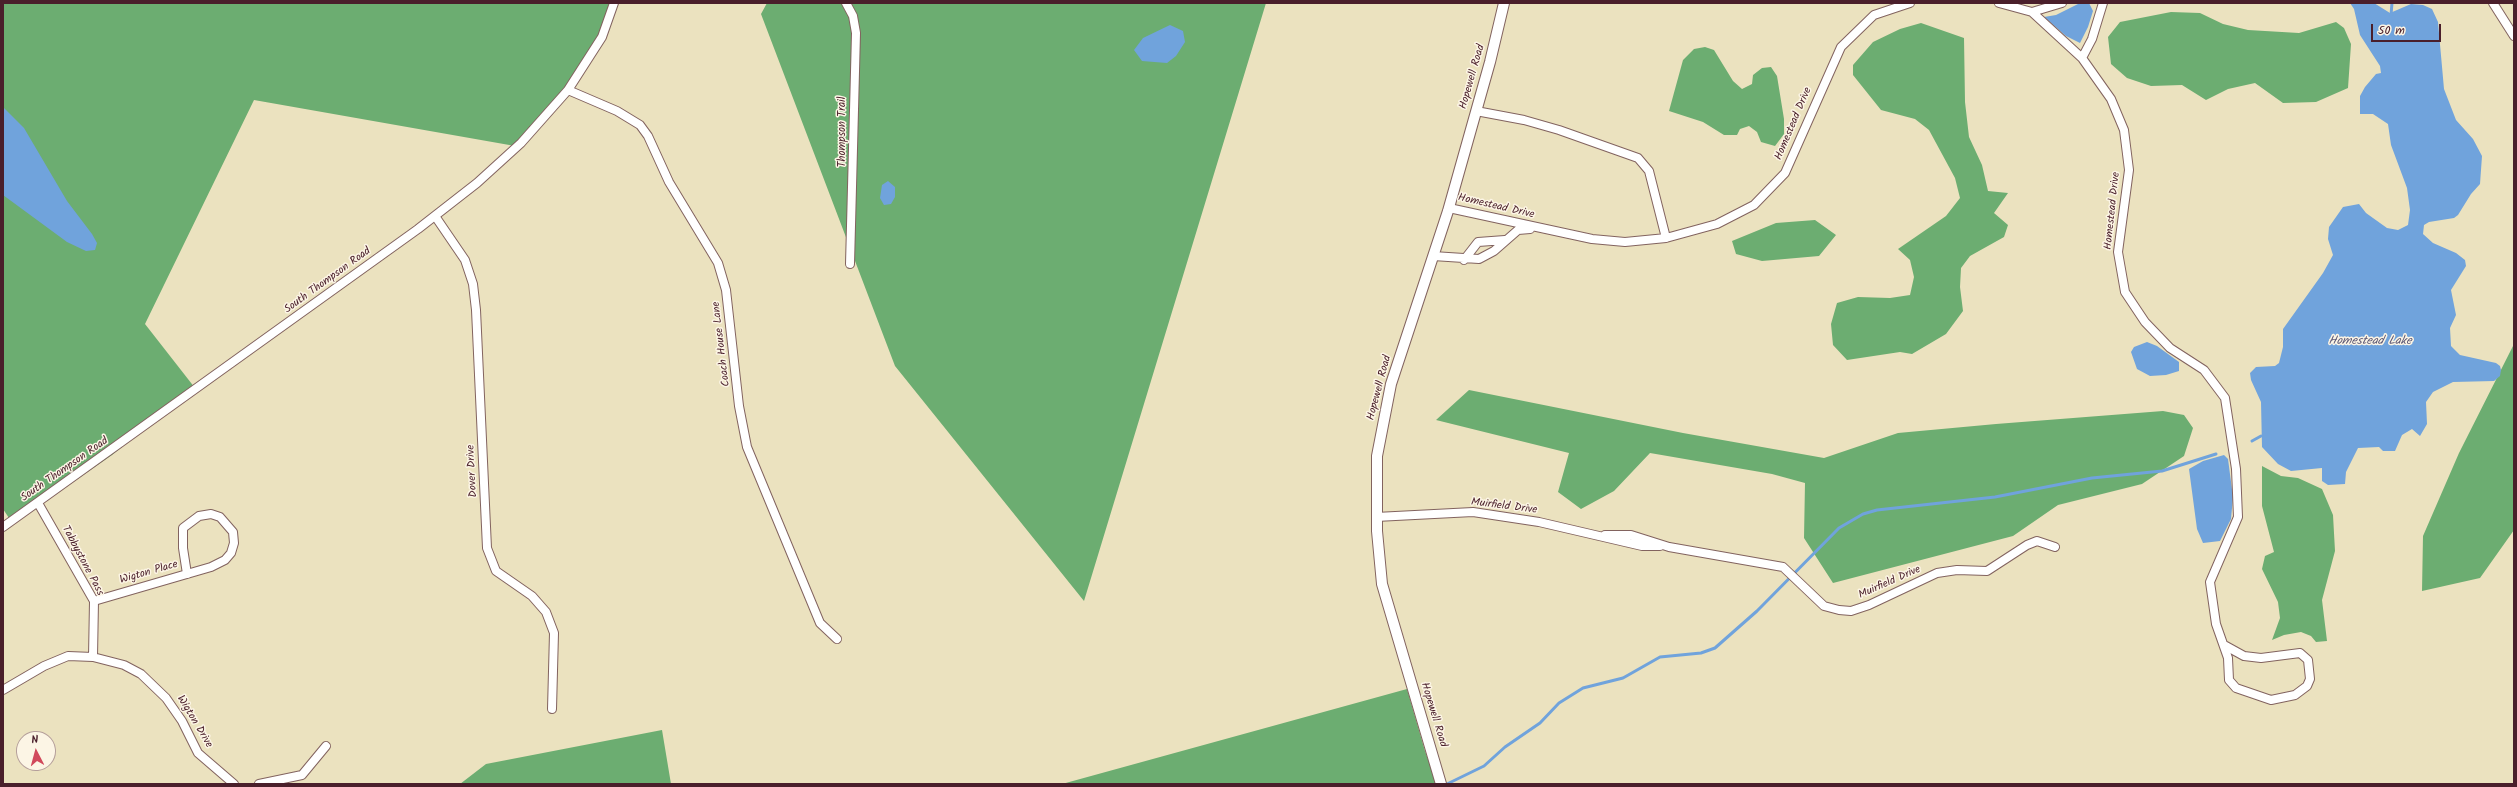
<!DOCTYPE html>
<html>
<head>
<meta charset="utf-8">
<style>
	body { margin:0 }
	#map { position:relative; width:2517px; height:787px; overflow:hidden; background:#ebe2bf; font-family:Kalam,sans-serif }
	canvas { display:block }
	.frame { position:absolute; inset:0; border:4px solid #4a1f2b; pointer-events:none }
	.north { position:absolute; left:16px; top:731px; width:40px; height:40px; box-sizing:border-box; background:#fcf5e5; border:1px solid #b59f9b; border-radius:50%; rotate:354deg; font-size:11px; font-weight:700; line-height:16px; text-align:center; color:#4a1f2b }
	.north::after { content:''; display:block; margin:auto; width:14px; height:18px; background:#d1495b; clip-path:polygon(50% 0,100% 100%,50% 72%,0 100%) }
	.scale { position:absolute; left:2371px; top:24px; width:70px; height:18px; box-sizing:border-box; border:2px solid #4a1f2b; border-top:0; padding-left:5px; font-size:12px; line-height:14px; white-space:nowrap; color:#4a1f2b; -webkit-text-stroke:3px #fcf5e5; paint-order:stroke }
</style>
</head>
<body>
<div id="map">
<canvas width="2517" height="787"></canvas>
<div class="frame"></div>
<div class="north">N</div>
<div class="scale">50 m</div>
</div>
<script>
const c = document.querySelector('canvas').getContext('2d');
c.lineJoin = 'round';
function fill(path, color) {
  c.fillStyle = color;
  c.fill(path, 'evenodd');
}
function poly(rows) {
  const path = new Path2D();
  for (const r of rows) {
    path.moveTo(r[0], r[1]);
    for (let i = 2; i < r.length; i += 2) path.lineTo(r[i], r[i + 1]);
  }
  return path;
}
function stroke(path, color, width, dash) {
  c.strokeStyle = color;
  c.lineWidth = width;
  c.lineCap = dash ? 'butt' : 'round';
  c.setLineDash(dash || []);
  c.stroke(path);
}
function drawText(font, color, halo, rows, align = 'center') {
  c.font = font + ' Kalam,sans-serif';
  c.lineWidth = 3;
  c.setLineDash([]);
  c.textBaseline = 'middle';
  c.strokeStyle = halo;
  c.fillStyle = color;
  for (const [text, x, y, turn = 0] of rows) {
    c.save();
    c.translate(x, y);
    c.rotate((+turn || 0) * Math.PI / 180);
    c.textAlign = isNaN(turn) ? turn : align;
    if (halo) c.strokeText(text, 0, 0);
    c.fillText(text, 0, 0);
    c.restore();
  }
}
fill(poly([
	[3,3,617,3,581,70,515,146,254,100,145,324,195,388,112,455,13,524,3,509],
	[767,3,1266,3,1084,601,895,366,761,14],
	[2171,12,2200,13,2223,24,2248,30,2299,33,2336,22,2344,28,2351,44,2348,88,2316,102,2283,103,2255,83,2228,89,2206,100,2182,85,2151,86,2127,78,2111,64,2108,37,2120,22],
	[1921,23,1964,38,1965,102,1969,137,1982,165,1988,191,2008,193,1994,213,2008,225,2004,237,1970,256,1961,268,1960,287,1963,311,1946,334,1912,354,1900,352,1847,360,1833,345,1831,324,1837,303,1858,297,1890,298,1910,295,1914,277,1910,260,1898,249,1946,216,1960,198,1955,178,1929,130,1915,119,1881,110,1853,75,1853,65,1873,42,1900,29],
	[1705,47,1714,50,1733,81,1742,89,1752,84,1753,75,1762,68,1771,67,1777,76,1784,119,1784,134,1775,146,1761,142,1757,132,1749,126,1740,129,1737,135,1724,135,1703,122,1669,111,1683,60,1694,49],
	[1815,220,1836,235,1819,256,1762,261,1736,254,1732,241,1776,223],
	[2514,344,2514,530,2480,578,2422,591,2423,536,2459,453],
	[1469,390,1683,433,1824,458,1898,433,1996,424,2163,411,2184,415,2193,428,2184,456,2142,484,2058,505,2013,536,1833,583,1804,538,1805,483,1772,474,1650,453,1614,491,1581,509,1558,492,1569,453,1436,420],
	[2262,466,2281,476,2298,478,2322,489,2333,515,2335,551,2322,600,2327,641,2316,642,2311,636,2301,632,2284,635,2272,640,2280,618,2278,602,2262,569,2265,556,2274,552,2262,506],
	[1407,689,1425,751,1437,784,1062,784],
	[662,730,671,784,460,784,486,764]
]), '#6cad71');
fill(poly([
	[2080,3,2089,3,2093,11,2088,27,2080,43,2066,36,2044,17,2056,15],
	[2350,3,2374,3,2390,13,2411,4,2423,5,2432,9,2438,22,2444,89,2456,120,2473,139,2482,156,2480,184,2471,194,2458,215,2454,218,2429,222,2424,225,2423,234,2433,243,2456,253,2465,260,2466,266,2451,290,2456,315,2450,328,2451,346,2460,355,2496,363,2500,366,2501,370,2500,376,2494,381,2453,382,2433,392,2426,402,2427,424,2420,436,2412,429,2402,435,2395,451,2383,451,2379,447,2358,448,2346,472,2345,484,2328,485,2322,481,2322,468,2291,471,2278,464,2262,447,2261,402,2251,380,2250,373,2256,367,2275,366,2279,363,2283,347,2283,329,2323,273,2333,255,2328,239,2329,227,2343,207,2359,204,2366,213,2387,228,2398,230,2408,225,2410,210,2407,188,2391,145,2388,124,2373,114,2360,114,2360,96,2365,87,2376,74,2381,73,2380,66,2360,35,2354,9],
	[1170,25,1183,31,1185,42,1176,56,1167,63,1142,61,1134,50,1143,38],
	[3,107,24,128,67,201,92,234,97,243,95,250,86,251,67,242,3,195],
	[888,181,895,187,895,197,891,204,884,205,880,198,882,185],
	[2147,342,2157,346,2179,362,2179,371,2166,375,2150,376,2137,369,2131,352,2134,347],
	[2224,455,2228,459,2233,497,2231,519,2220,541,2203,543,2197,529,2189,469,2203,461]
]), '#70a3dc');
stroke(poly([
	[2391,15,2392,3],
	[2252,441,2261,436],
	[1447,784,1484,766,1505,747,1540,723,1559,703,1583,688,1623,678,1660,657,1701,653,1715,648,1757,611,1839,528,1863,514,1877,510,1995,497,2092,478,2162,471,2216,454]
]), '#70a3dc', 3);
const minor = poly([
	[846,3,853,16,856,33,850,264],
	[1999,3,2032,12,2082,58,2111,99,2124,130,2129,170,2118,252,2125,292,2145,322,2170,348,2204,370,2225,398,2236,469,2238,517,2210,582,2216,624,2228,658,2229,680,2236,688,2271,700,2295,695,2307,686,2310,679,2308,660,2300,653,2261,658,2244,656,2224,645],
	[2493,3,2514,36],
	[2032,12,2062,3],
	[2082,58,2092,39,2103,3],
	[568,90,617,111,640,125,648,136,669,182,718,263,726,290,739,406,747,447,820,623,837,639],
	[1476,111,1524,120,1559,130,1638,158,1649,171,1666,238],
	[1449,208,1592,239,1625,242,1666,238,1717,224,1754,205,1785,173,1841,47,1874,15,1910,3],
	[435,216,465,260,473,284,476,310,487,548,496,571,532,596,546,612,554,633,552,709],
	[1433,256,1479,259,1494,251,1518,230,1530,229],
	[1464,260,1478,242,1505,240],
	[38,503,94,601,93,657],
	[1376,517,1473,512,1539,522,1642,546,1660,546],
	[3,527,418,229,477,183,521,143,568,90,602,37,614,3],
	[1605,535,1631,535,1669,547,1783,567,1824,606,1839,610,1851,611,1869,605,1937,573,1957,570,1987,571,2027,545,2037,541,2055,547],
	[94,601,211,567,225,560,231,553,234,543,233,532,220,517,211,514,199,516,183,528,183,548,187,574],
	[3,690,44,666,68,656,93,657,124,665,141,674,166,698,182,721,198,753,234,784],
	[259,784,302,775,326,746]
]);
const tertiary = poly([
	[1441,784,1382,584,1377,531,1377,456,1391,384,1448,211,1490,62,1504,3]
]);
stroke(minor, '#82635f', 10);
stroke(tertiary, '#82635f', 12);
stroke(minor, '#fff', 8);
stroke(tertiary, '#fff', 10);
drawText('11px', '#4a1f2b', '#fcf5e5', [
	["Hopewell Road",1473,77,-74],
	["Homestead Drive",1794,124,-67],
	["Thompson Trail",843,132,-90],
	["Homestead Drive",1496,207,13],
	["Homestead Drive",2113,211,-84],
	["South Thompson Road",328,281,-36],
	["Coach House Lane",722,344,-97],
	["Hopewell Road",1380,388,-75],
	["South Thompson Road",65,470,-35],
	["Dover Drive",473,471,-93],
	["Muirfield Drive",1504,507,7],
	["Tabbystone Pass",82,561,62],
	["Wigton Place",149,573,-16],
	["Muirfield Drive",1890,583,-24],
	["Hopewell Road",1433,715,73],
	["Wigton Drive",194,722,59]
]);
drawText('italic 12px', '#595472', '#fcf5e5', [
	["Homestead Lake",2370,342]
]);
</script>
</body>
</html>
